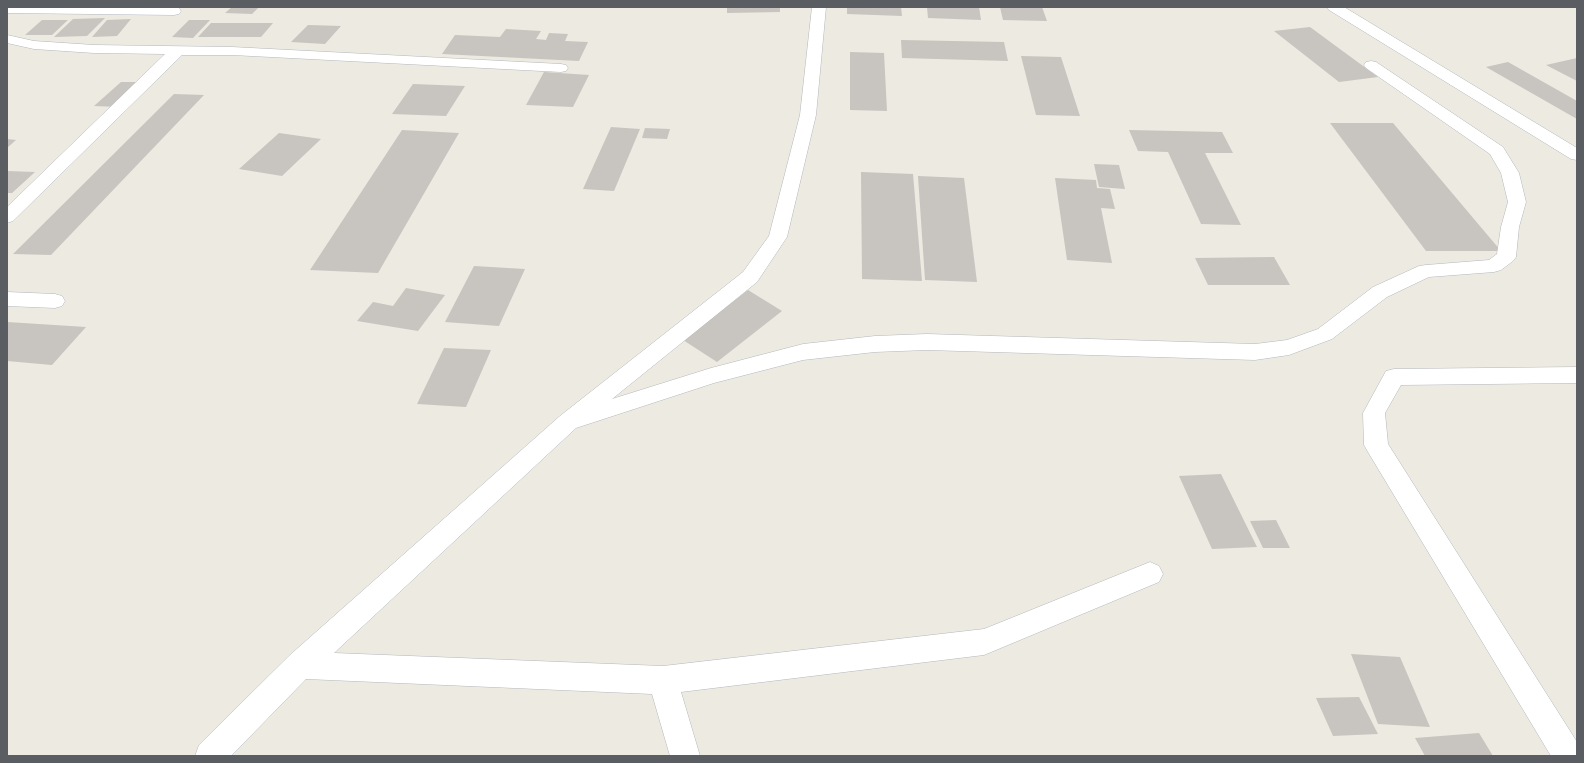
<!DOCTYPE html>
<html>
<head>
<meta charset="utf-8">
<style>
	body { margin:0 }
	#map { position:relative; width:1584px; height:763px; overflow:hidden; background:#eceae1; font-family:"Space Grotesk",sans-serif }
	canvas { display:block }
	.frame { position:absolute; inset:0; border:8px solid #5a5d62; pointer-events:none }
</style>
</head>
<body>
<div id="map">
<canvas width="1584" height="763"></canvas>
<div class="frame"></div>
</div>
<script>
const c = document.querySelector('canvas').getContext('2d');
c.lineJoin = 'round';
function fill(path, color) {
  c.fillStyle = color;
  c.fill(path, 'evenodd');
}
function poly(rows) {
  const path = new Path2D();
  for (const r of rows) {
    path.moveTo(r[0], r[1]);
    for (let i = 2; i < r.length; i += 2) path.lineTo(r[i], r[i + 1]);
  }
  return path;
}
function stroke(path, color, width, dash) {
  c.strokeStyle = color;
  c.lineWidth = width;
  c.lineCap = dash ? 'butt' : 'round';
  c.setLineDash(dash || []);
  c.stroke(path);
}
fill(poly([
	[232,7,259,7,252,14,225,13],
	[727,7,780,7,780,12,727,13],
	[847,7,901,7,902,16,847,14],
	[927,7,979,7,981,20,928,18],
	[1000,7,1042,7,1047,21,1003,20],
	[105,18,87,36,54,37,73,19],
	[131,19,117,36,92,37,107,20],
	[42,20,68,20,52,35,25,35],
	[189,20,210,20,193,38,172,37],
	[211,23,273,23,261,37,198,37],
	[308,25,341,26,325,44,291,42],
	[1310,27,1378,77,1339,82,1274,31],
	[506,29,541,31,536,39,546,40,549,33,568,34,565,41,588,42,579,61,442,54,455,35,500,37],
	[901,40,1004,42,1008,61,902,58],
	[850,52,884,53,887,111,850,110],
	[1021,56,1061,57,1080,116,1036,115],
	[1577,58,1577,81,1546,65],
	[1508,62,1577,101,1577,119,1486,67],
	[544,72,589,75,573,107,526,105],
	[121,82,145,82,120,107,94,106],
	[413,84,465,86,446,116,392,114],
	[174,94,204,95,51,255,13,254],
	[1330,123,1393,123,1501,251,1426,251],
	[611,127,640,129,614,191,583,189],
	[645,128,670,129,667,139,642,138],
	[402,130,459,133,378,273,310,270],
	[1129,130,1222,132,1233,153,1205,153,1241,225,1201,224,1168,152,1138,151],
	[279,133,321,139,282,176,239,169],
	[7,139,16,140,7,148],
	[1094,164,1119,165,1125,189,1099,187],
	[7,171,35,172,12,193,7,193],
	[861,172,913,174,922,281,862,279],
	[918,176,964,178,977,282,925,280],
	[1055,178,1096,180,1097,188,1110,189,1115,209,1101,208,1112,263,1067,260],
	[1274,257,1290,285,1208,285,1195,258],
	[474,266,525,269,499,326,445,322],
	[406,288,445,295,418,331,357,321,373,302,393,306],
	[748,290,782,311,717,362,683,340],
	[7,322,86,327,52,365,7,361],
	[444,348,491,350,466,407,417,404],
	[1221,474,1257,547,1212,549,1179,476],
	[1276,520,1290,548,1263,548,1250,521],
	[1351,654,1400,657,1430,727,1378,724],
	[1359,697,1378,734,1333,736,1316,698],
	[1479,733,1493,756,1425,756,1415,738]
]), '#c8c4bf');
const street = poly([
	[7,7,174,7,179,8,181,11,179,14,174,15,7,13,7,7],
	[812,7,826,7,816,115,787,237,757,282,612,399,711,368,803,344,875,336,927,334,1255,344,1287,340,1318,329,1373,287,1419,266,1426,265,1489,260,1497,254,1501,227,1508,202,1501,173,1490,154,1366,68,1364,65,1366,62,1371,61,1376,62,1503,147,1519,173,1526,202,1519,227,1516,257,1513,261,1501,270,1494,272,1429,277,1387,297,1332,339,1289,355,1255,360,927,350,875,352,803,360,714,383,576,428,334,653,663,666,984,629,1150,562,1159,566,1163,574,1159,582,984,655,681,692,700,756,670,756,652,694,306,679,231,756,195,756,199,745,290,655,560,416,743,272,769,236,800,115,812,7],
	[1327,7,1344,7,1577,148,1577,160,1571,159,1329,10,1327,7],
	[7,35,34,41,94,45,232,47,561,64,566,65,568,68,566,71,561,72,232,55,182,55,13,221,7,223,7,207,165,54,94,53,34,49,7,43,7,35],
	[7,292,55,294,62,296,65,301,62,306,55,308,7,306,7,292],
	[1577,367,1577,383,1401,385,1385,413,1388,444,1577,742,1577,756,1551,756,1368,452,1364,445,1363,413,1386,371,1394,369,1577,367]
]);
stroke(street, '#b4b7bc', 1);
fill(street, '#fff');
</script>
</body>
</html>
